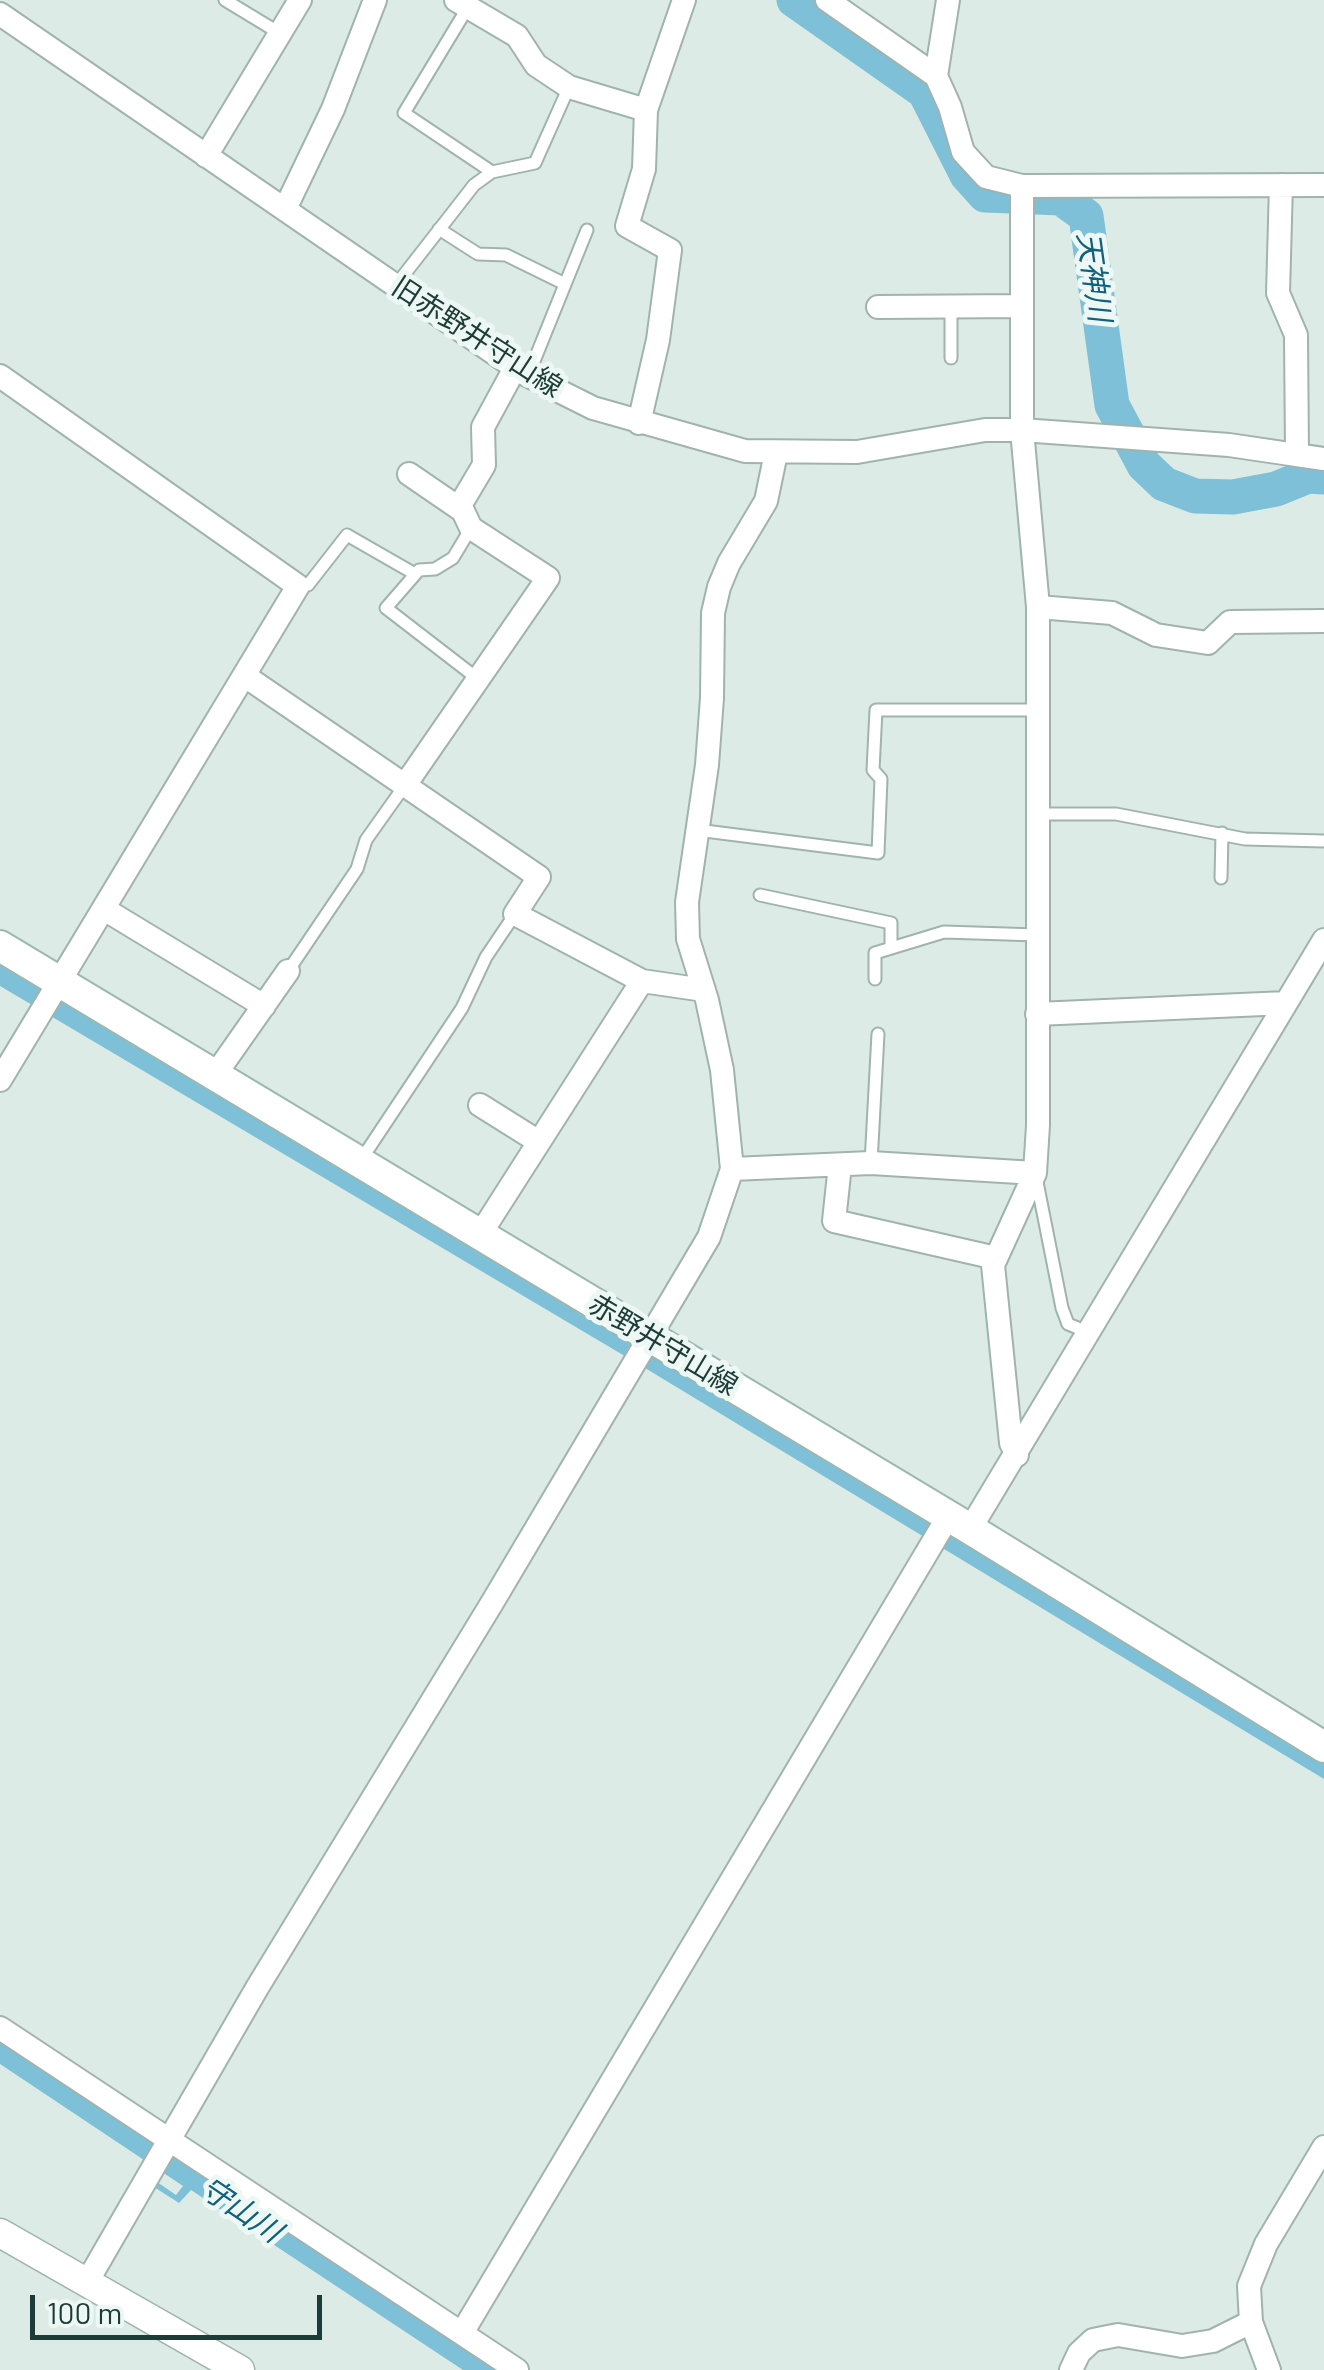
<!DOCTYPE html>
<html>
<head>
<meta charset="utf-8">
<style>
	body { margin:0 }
	#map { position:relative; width:1324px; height:2370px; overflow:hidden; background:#ddebe6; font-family:Barlow,sans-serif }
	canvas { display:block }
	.scale { position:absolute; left:30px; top:2295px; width:292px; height:45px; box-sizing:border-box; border:5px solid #1d3c37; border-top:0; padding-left:12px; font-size:30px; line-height:35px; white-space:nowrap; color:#1d3c37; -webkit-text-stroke:8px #edf7f3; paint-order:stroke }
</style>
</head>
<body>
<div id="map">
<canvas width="1324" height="2370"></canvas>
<div class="scale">100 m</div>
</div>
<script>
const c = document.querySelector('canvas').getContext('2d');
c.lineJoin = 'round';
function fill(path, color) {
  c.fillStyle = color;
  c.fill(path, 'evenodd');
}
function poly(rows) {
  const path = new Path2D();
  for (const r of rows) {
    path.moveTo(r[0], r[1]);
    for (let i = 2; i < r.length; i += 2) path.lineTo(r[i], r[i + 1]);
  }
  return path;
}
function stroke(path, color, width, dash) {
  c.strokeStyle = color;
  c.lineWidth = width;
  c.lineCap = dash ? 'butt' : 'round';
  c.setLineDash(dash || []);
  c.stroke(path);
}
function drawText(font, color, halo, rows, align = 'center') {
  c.font = font + ' Barlow,"Noto Sans JP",sans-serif';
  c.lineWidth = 10;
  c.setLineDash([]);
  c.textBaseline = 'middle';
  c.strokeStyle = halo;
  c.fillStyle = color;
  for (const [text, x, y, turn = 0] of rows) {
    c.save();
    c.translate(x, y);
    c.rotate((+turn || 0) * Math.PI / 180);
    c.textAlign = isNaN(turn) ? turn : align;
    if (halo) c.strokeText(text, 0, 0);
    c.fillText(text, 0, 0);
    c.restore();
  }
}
fill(poly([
	[0,964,1324,1761,1324,1779,645,1368,0,986],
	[0,2038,500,2370,463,2370,191,2190,179,2203,154,2187,157,2182,176,2195,183,2186,0,2064]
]), '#7dc0d7');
stroke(poly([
	[794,0,925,92,967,175,985,195,1061,198,1086,216,1112,405,1144,465,1164,484,1195,496,1233,497,1276,489,1308,476,1324,477]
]), '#7dc0d7', 35);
const service = poly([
	[225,0,281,34],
	[468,7,404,113,492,172],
	[439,229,478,254,506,255,565,284],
	[396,285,474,185,492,172,535,163,569,87],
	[951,306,951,358],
	[528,376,587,230],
	[471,528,453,558,435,569,419,570,386,608,478,679],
	[298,586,308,585,347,535,415,574],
	[1039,814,1116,814,1245,839,1324,841],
	[697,830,878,853,881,779,873,770,876,710,1036,710],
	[1221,878,1222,833],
	[760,895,891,923,891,948],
	[288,971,357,869,366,840,405,785],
	[875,979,875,953,944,932,1037,935],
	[361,1160,462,1008,486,957,515,914],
	[871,1163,878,1034],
	[1036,1177,1062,1308,1068,1324,1090,1333]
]);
const minor = poly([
	[456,0,517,36,536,65,569,87,646,110],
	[827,0,936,76],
	[948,0,936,76,950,107,963,152,986,177,1022,186,1324,185],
	[0,14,523,373,593,408,745,451,857,452,985,430,1022,430,1229,445,1324,459],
	[206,156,300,0],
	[1281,185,1278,293,1296,335,1297,454],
	[285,209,333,109,375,0],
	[878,307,1022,306],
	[0,376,298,586,0,1080],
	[639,423,658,340,670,250,627,226,644,169,646,110,684,0],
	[459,507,484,465,483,427,515,368],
	[1038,607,1112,613,1156,635,1208,643,1230,622,1324,621],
	[245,676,539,877,515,914,642,981,704,990],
	[405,785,548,578,471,528,463,511,409,474],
	[104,909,264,1006],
	[1037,1014,1286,1003],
	[215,1075,288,971],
	[480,1105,539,1142],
	[840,1165,834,1221,996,1258],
	[732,1169,871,1163,1035,1173],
	[479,1236,642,981],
	[1017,1455,1011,1443,993,1265,1035,1173,1038,1125,1038,607,1022,430,1022,186],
	[970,1529,1324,940],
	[0,2028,517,2370],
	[87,2282,257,1988,492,1603,709,1237,732,1169,722,1070,707,1000,688,939,687,902,707,765,712,698,713,613,719,587,729,563,766,501,776,453],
	[462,2333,948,1517],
	[1071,2370,1079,2353,1093,2340,1118,2335,1182,2346,1213,2341,1251,2322],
	[1269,2370,1251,2322,1249,2286,1266,2244,1324,2147]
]);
const tertiary = poly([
	[0,2233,240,2370]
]);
const secondary = poly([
	[0,946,970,1529,1324,1747]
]);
stroke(service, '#a0b3ae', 15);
stroke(minor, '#a0b3ae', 26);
stroke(tertiary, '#a0b3ae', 31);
stroke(secondary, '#9bb8b0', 34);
stroke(service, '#fff', 11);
stroke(minor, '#fff', 22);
stroke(tertiary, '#fff', 28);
stroke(secondary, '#fff', 30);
drawText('28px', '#1d3c37', '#edf7f3', [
	["旧赤野井守山線",477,337,33],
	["赤野井守山線",663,1345,31]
]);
drawText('italic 30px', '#11607d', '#edf7f3', [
	["天神川",1094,277,82],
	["守山川",241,2210,34]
]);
</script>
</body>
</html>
